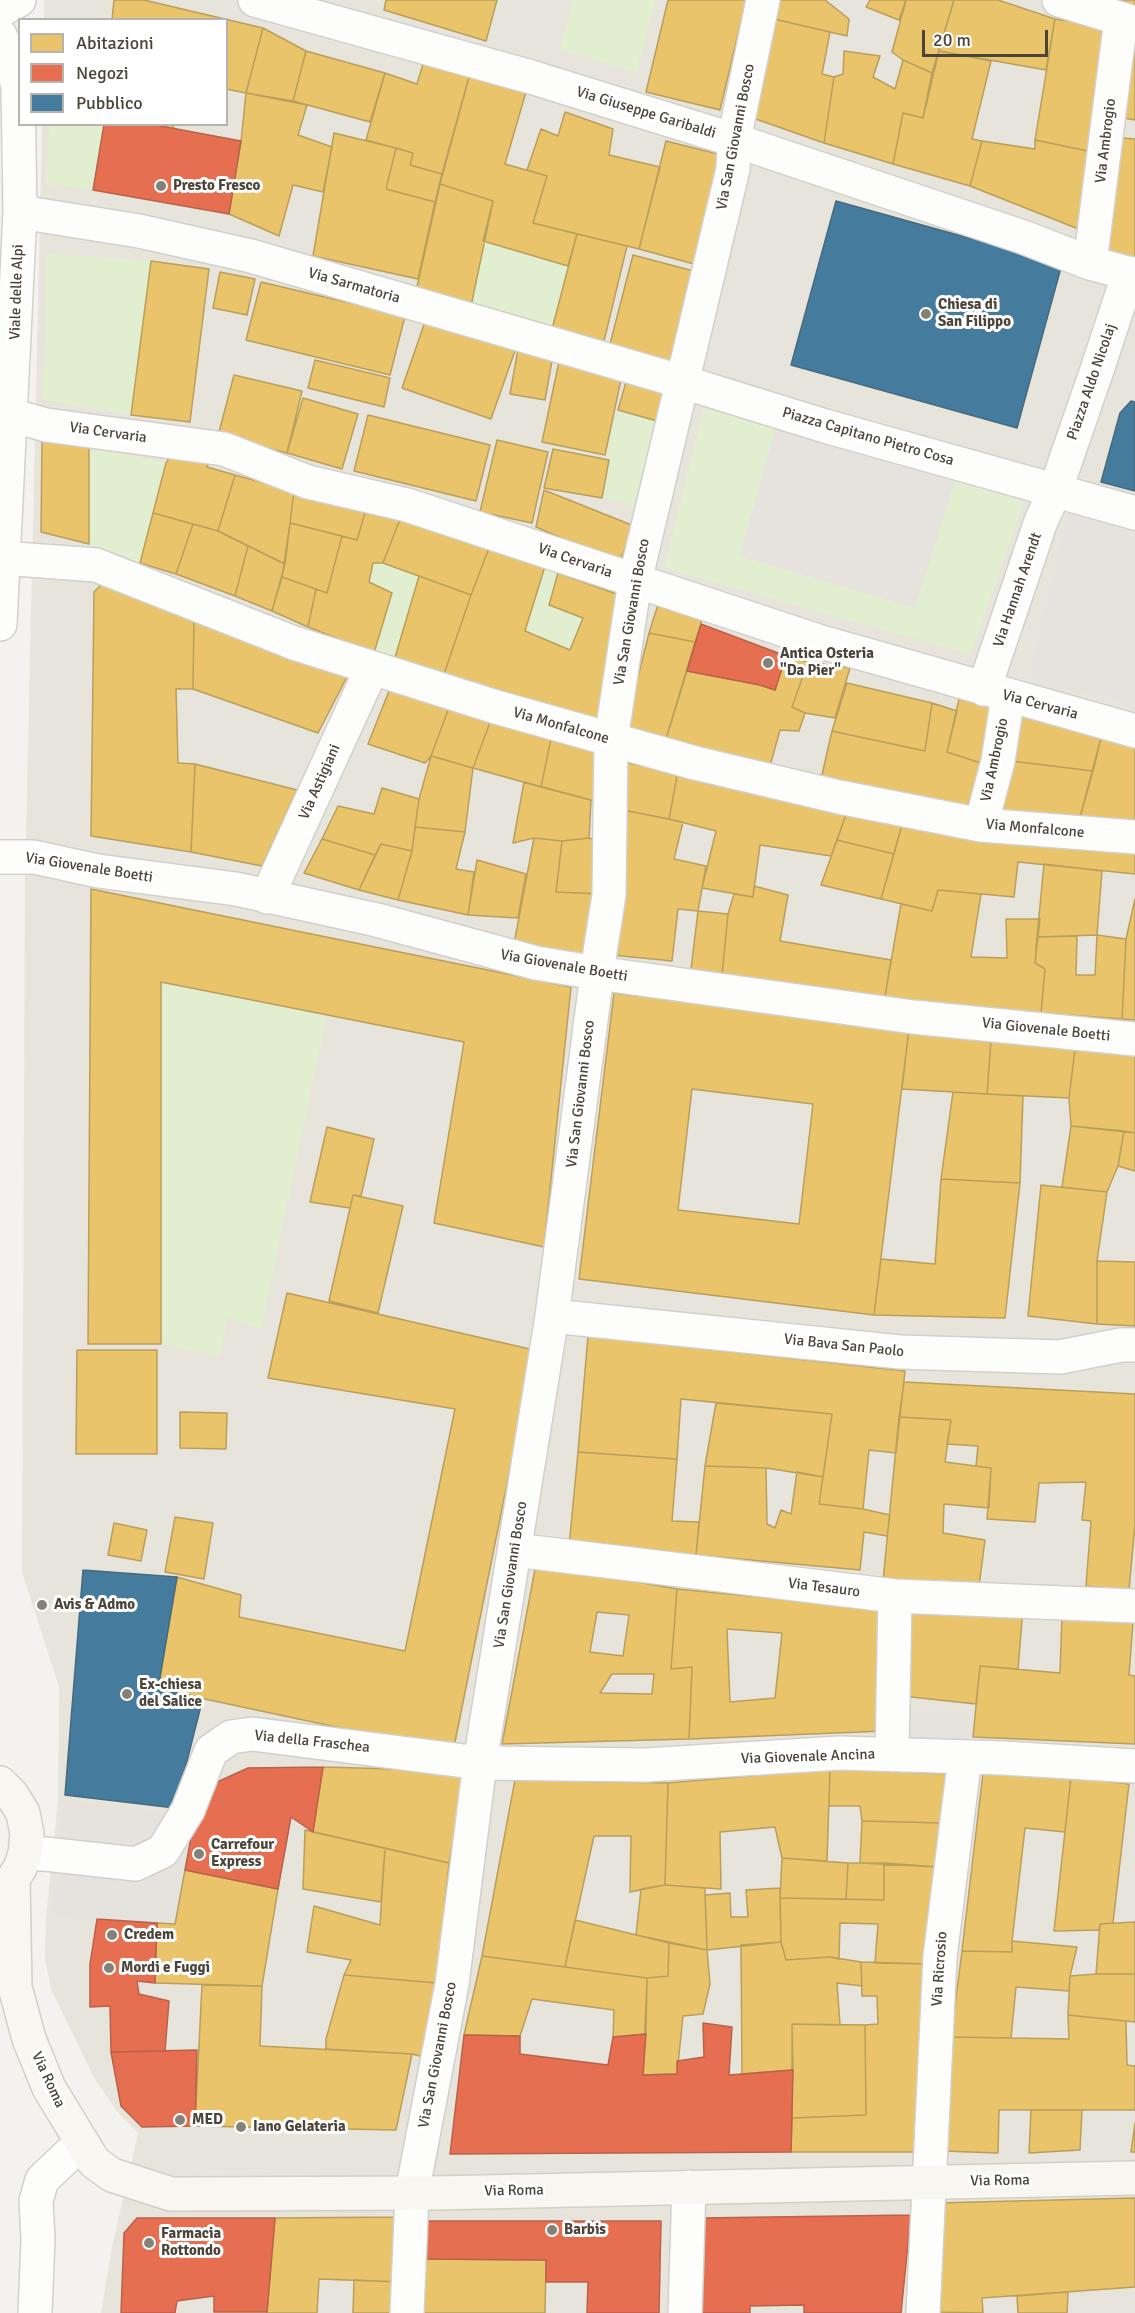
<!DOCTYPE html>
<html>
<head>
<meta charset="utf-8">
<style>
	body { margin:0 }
	#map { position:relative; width:1135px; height:2313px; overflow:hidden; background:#f4f2ee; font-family:Signika,sans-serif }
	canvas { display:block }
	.legend { position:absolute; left:18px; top:18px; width:210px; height:108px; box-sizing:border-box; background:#fff; border:2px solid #b7b4b0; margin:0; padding:8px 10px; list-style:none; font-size:18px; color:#4b4439 }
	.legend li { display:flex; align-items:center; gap:12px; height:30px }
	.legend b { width:30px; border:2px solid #b7b4b0 }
	.scale { position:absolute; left:922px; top:30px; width:126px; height:27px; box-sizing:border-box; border:3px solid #4b4439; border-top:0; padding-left:8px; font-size:18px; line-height:21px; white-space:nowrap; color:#4b4439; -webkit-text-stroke:4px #fff; paint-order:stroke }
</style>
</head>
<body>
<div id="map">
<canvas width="1135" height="2313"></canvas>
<ul class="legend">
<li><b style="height:16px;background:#e9c46a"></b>Abitazioni</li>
<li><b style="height:16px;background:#e76f51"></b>Negozi</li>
<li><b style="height:16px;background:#457b9d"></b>Pubblico</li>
</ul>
<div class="scale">20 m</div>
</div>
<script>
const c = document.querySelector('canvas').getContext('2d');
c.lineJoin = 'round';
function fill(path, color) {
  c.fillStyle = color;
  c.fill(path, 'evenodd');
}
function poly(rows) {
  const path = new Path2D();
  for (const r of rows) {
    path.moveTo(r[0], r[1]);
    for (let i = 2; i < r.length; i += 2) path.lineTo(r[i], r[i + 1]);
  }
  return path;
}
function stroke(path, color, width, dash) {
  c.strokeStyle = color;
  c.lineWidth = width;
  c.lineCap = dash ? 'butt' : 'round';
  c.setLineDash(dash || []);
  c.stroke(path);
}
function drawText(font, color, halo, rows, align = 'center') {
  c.font = font + ' Signika,sans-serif';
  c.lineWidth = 6;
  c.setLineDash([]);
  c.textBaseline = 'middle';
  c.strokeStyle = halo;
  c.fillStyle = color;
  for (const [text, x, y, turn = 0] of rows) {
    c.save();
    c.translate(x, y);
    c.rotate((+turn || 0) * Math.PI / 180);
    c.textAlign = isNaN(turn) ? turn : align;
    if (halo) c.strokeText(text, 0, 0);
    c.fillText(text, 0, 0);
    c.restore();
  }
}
fill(poly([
	[44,0,1135,0,1135,2313,101,2313,112,2247,138,2133,119,2114,94,2078,51,1989,45,1959,46,1918,58,1800,59,1687,22,1572,25,880,42,125,226,124,226,20,44,19]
]), '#e7e4dc');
fill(poly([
	[573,0,656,0,636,72,559,50],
	[49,125,104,125,93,190,46,184],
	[483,241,568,266,552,329,470,311],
	[47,253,151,261,131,415,43,400],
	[705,402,777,422,741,556,915,608,955,480,1024,502,971,655,664,568],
	[618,410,657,421,639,509,602,498,609,460,605,455],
	[89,446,166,463,140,563,89,544],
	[373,563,383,563,419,576,394,661,374,653,369,582],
	[546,563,558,573,549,605,583,618,570,650,525,631],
	[161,983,327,1015,261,1329,228,1318,219,1357,161,1344]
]), '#e1eecf');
fill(poly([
	[777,422,955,480,915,608,740,556],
	[1068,512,1135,529,1135,705,1028,679],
	[892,1708,968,1713,965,1757,892,1755],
	[63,1801,195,1816,175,1924,50,1916]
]), '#e6e3df');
const homes = poly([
	[114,0,144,0,263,28,246,93,226,89,226,20,112,20,114,0],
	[386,0,497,0,486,41,384,10,386,0],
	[668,0,746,0,720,110,646,92,668,0],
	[778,0,825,0,849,19,847,36,774,19,778,0],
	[870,0,906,0,899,20,866,7,870,0],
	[906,0,954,0,932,73,903,60,892,52,906,0],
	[954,0,998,0,1055,19,1046,70,939,51,954,0],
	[1110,0,1135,0,1135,7,1110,0],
	[774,19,830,32,822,74,834,77,824,143,753,118,774,19],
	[1055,19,1103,26,1093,152,1035,140,1055,19],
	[263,28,306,51,293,101,246,93,263,28],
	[1127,43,1135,44,1135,120,1113,116,1127,43],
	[306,51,385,73,370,122,293,101,306,51],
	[844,51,880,56,873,77,895,89,903,60,932,73,923,118,903,113,893,164,824,143,834,77,843,74,844,51],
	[939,51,991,61,972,139,982,141,970,186,893,164,903,113,923,118,939,51],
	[423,64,469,77,442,174,410,165,413,153,366,140,385,73,417,84,423,64],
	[469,77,526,92,505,164,547,176,533,223,577,234,568,266,483,241,493,201,440,184,469,77],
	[246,93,307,105,298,135,332,147,323,192,293,185,279,236,229,214,241,141,246,93],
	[565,112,613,129,609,155,660,167,639,249,533,223,547,176,527,170,541,129,558,136,565,112],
	[150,124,174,124,173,129,150,124],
	[334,133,396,148,386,189,435,202,418,279,313,256,334,133],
	[1113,137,1135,139,1135,268,1106,261,1113,137],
	[1035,140,1093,152,1081,230,970,186,982,141,1035,149,1035,140],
	[666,141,722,155,694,264,639,249,666,141],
	[396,148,413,153,410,165,442,174,435,202,386,189,396,148],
	[440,184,493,201,470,311,415,296,440,184],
	[577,234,627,246,604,341,552,329,577,234],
	[633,255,701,273,683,382,610,344,633,255],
	[151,261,209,269,190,422,131,415,151,261],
	[220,272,255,279,247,315,213,308,220,272],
	[261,282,405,316,390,375,246,340,261,282],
	[427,316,516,348,491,419,402,388,427,316],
	[518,349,553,355,545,400,510,394,518,349],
	[560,357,623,370,605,455,542,442,560,357],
	[315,360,390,378,384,407,308,388,315,360],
	[234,375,302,391,287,453,218,436,234,375],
	[628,375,667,387,657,421,618,410,628,375],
	[303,398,358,414,342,469,287,453,303,398],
	[368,415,490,445,476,501,354,471,368,415],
	[42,440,89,446,89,544,41,532,42,440],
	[497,440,548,452,532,523,480,512,497,440],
	[174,449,211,457,207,467,235,475,218,531,153,513,166,463,174,449],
	[553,449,609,460,602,498,544,488,553,449],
	[235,475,294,491,285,564,218,531,235,475],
	[544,490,634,526,619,563,536,527,544,490],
	[294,491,365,513,357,540,290,523,294,491],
	[153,513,193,524,176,574,140,563,153,513],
	[365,513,400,519,383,563,373,563,369,582,392,593,374,653,308,627,316,589,327,593,342,536,357,540,365,513],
	[400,519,489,548,471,595,383,563,400,519],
	[290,523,342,536,327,593,282,577,290,523],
	[193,524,218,531,248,546,235,596,176,574,193,524],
	[248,546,285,564,272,611,235,596,248,546],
	[489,548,546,563,525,631,570,650,583,618,549,605,558,573,625,597,596,724,442,680,471,595,489,548],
	[419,576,471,595,442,680,394,661,419,576],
	[282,577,316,589,308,627,272,611,282,577],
	[107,579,194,612,193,689,176,689,178,763,195,764,191,852,91,836,94,592,107,579],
	[660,598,701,613,701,624,695,642,649,633,660,598],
	[194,612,351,669,318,733,193,689,194,612],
	[649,633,695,642,666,739,624,732,649,633],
	[786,656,808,662,792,707,805,713,799,731,780,730,770,766,666,739,687,671,760,685,775,690,786,656],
	[808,662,850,668,835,718,805,713,792,707,808,662],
	[393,681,451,702,431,756,425,763,368,744,393,681],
	[847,683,932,703,925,751,832,731,847,683],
	[959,699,1006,711,996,768,947,752,959,699],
	[451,702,492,717,473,768,431,756,451,702],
	[932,703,957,711,947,752,996,768,984,812,821,779,832,731,925,751,932,703],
	[1013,709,1102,734,1093,771,1003,760,1013,709],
	[492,717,552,734,541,787,473,768,492,717],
	[552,734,605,746,598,802,541,787,552,734],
	[1102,734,1135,743,1135,826,1079,821,1102,734],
	[431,756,473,768,465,832,415,827,419,799,431,756],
	[1003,760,1093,771,1079,821,992,811,1003,760],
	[627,763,678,771,669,819,623,810,627,763],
	[195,764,297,790,262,866,191,852,195,764],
	[678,771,848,809,831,856,760,845,753,897,702,888,716,831,669,819,678,771],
	[524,782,591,800,589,838,562,841,534,838,513,843,524,782],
	[382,788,419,799,412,851,381,844,375,855,322,839,338,806,374,814,382,788],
	[848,809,903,821,894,854,837,840,848,809],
	[623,810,683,822,674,859,706,866,698,911,678,909,672,961,612,955,623,810],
	[903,821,1135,849,1135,874,1018,862,1014,897,938,890,932,911,881,899,903,821],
	[415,827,465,832,456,869,474,872,468,915,398,900,412,851,415,827],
	[534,838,562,841,556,892,601,894,590,955,513,949,534,838],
	[589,838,602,842,601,894,556,892,562,841,589,838],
	[322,839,375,855,359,890,304,873,322,839],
	[837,840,894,854,881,899,821,885,837,840],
	[381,844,412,851,398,900,359,890,381,844],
	[477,860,526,874,518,918,468,915,477,860],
	[1044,864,1102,871,1097,935,1037,937,1044,864],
	[754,886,788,895,780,941,891,960,884,1002,722,975,728,914,734,894,753,897,754,886],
	[91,889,571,987,544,1247,434,1223,464,1042,161,982,161,1344,88,1344,91,889],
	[938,890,981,894,971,957,1007,958,1006,919,1040,919,1035,963,1045,969,1041,1013,884,1002,901,904,932,911,938,890],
	[1135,899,1135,1020,1122,1019,1126,939,1135,899],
	[698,911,728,914,722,975,691,969,698,911],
	[1097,935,1126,939,1122,1019,1041,1013,1045,969,1035,963,1037,937,1077,936,1076,975,1095,975,1097,935],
	[614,993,909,1029,874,1315,579,1279,614,993],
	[692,1089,813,1104,799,1224,678,1210,692,1089],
	[909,1029,991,1040,987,1094,902,1089,909,1029],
	[991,1040,1075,1049,1069,1098,987,1094,991,1040],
	[1075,1049,1135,1053,1135,1133,1071,1126,1069,1098,1075,1049],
	[953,1092,1023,1096,1020,1183,941,1179,953,1092],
	[1071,1126,1124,1131,1118,1166,1107,1192,1062,1187,1071,1126],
	[327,1127,374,1139,361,1196,353,1195,350,1208,310,1202,327,1127],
	[1124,1131,1135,1133,1135,1171,1118,1166,1124,1131],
	[941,1179,1020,1183,1005,1318,874,1315,881,1259,935,1264,941,1179],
	[1041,1185,1107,1192,1097,1261,1097,1324,1028,1316,1041,1185],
	[353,1195,403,1206,378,1313,329,1301,353,1195],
	[1097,1261,1135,1262,1135,1326,1097,1324,1097,1261],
	[287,1293,534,1350,453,1752,158,1689,177,1577,241,1595,239,1617,405,1651,455,1409,268,1378,287,1293],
	[588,1336,905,1371,896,1453,869,1450,863,1509,819,1504,832,1414,681,1399,677,1459,578,1452,588,1336],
	[77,1350,157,1350,157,1454,76,1454,77,1350],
	[904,1382,1135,1394,1135,1525,1129,1590,1086,1586,1091,1521,1082,1520,1086,1482,1039,1483,1035,1522,987,1519,991,1468,976,1466,978,1446,947,1444,951,1420,899,1417,904,1382],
	[716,1403,832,1414,823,1477,766,1468,705,1466,716,1403],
	[180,1412,227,1413,226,1449,180,1448,180,1412],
	[899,1417,951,1420,945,1462,991,1468,989,1508,944,1504,943,1533,985,1540,979,1586,883,1581,899,1417],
	[578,1452,677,1459,672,1521,699,1522,696,1555,569,1547,578,1452],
	[705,1466,766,1468,767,1524,775,1528,781,1510,791,1514,797,1472,823,1477,819,1504,863,1509,890,1515,887,1536,864,1532,860,1570,696,1555,705,1466],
	[175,1517,213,1523,204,1579,165,1572,175,1517],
	[114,1523,147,1530,141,1561,108,1555,114,1523],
	[536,1564,677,1589,671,1669,692,1667,689,1739,502,1744,536,1564],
	[597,1612,629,1615,623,1656,590,1652,597,1612],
	[612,1674,654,1674,652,1694,600,1693,612,1674],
	[677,1589,884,1609,884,1731,689,1739,692,1667,671,1669,677,1589],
	[727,1629,782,1633,775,1698,730,1702,727,1629],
	[904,1601,1023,1608,1018,1669,980,1666,976,1704,902,1696,904,1601],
	[1062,1616,1133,1622,1129,1675,1135,1676,1135,1744,973,1737,980,1666,1060,1673,1062,1616],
	[323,1767,466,1771,449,1863,313,1832,323,1767],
	[830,1769,827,1861,782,1858,775,1827,720,1832,721,1889,665,1885,668,1783,830,1769],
	[830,1769,949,1774,943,1823,862,1821,860,1806,829,1806,830,1769],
	[983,1773,1071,1777,1065,1832,1025,1828,1012,1941,1012,1952,962,1951,983,1773],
	[1071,1777,1129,1784,1113,1923,1100,1924,1099,1930,1054,1931,1071,1777],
	[515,1780,668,1783,665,1885,630,1892,631,1836,594,1836,565,1967,482,1956,515,1780],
	[862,1821,943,1823,938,1867,860,1863,862,1821],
	[305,1830,385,1848,381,1902,303,1889,305,1830],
	[385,1848,449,1863,437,1983,344,1975,351,1960,307,1952,314,1906,380,1925,385,1848],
	[782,1858,848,1863,846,1899,780,1898,782,1858],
	[848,1863,884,1863,884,1900,846,1899,848,1863],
	[884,1863,938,1867,930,1964,875,1963,878,1924,840,1923,839,1959,830,1957,786,1960,781,1942,780,1898,884,1900,884,1863],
	[185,1870,278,1889,262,1986,155,1983,157,1923,175,1924,185,1870],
	[665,1885,705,1888,707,1950,636,1935,641,1889,665,1885],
	[780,1888,781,1942,707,1950,705,1895,730,1893,731,1917,748,1917,746,1890,780,1888],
	[575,1920,669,1943,668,1976,647,1978,565,1967,575,1920],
	[1135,1922,1135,1974,1096,1974,1100,1924,1135,1922],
	[1012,1941,1077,1947,1070,1976,1069,1991,1016,1987,1011,2038,951,2037,962,1951,1012,1952,1012,1941],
	[781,1942,786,1960,830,1957,861,1962,862,1986,837,1983,840,2025,792,2024,793,2070,742,2074,741,1945,781,1942],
	[669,1943,707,1950,710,1984,703,2014,683,2016,677,2074,643,2075,647,1978,668,1976,669,1943],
	[482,1956,647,1978,646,2034,613,2037,614,2010,532,1999,520,2036,464,2035,482,1956],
	[861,1962,930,1964,923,2152,791,2152,792,2118,866,2115,865,2025,878,2024,877,1996,862,1996,861,1962],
	[1096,1974,1135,1974,1135,2022,1068,2015,1070,1976,1096,1974],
	[344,1975,437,1983,424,2057,412,2054,326,2049,326,2039,344,1975],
	[202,1985,262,1986,260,2046,412,2054,396,2130,195,2126,202,1985],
	[1068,2015,1126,2021,1127,2065,1135,2066,1135,2110,999,2110,998,2153,942,2151,951,2037,1069,2039,1068,2015],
	[792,2024,865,2025,866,2115,792,2118,792,2024],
	[1031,2110,1082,2110,1080,2150,1029,2153,1031,2110],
	[1135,2123,1135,2152,1131,2152,1135,2123],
	[1135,2198,1135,2287,982,2298,983,2313,937,2312,935,2203,1135,2198],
	[401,2217,400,2282,319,2279,317,2313,267,2313,275,2218,401,2217],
	[423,2259,546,2260,545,2313,422,2313,423,2259],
	[354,2280,400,2282,398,2313,353,2313,354,2280],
	[1068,2292,1067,2313,1018,2313,1017,2296,1068,2292]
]);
fill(homes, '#e9c46a');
stroke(homes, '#ba9e5b', 1.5);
const shops = poly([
	[104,124,150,124,241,141,229,214,93,190,104,124],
	[701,624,786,656,775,690,760,685,687,671,701,624],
	[323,1767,313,1832,291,1817,278,1889,185,1870,195,1816,215,1783,248,1768,323,1767],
	[97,1919,157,1923,155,1983,137,1981,139,1994,169,2001,165,2051,111,2052,110,2006,90,2007,90,1964,97,1919],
	[703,2023,732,2027,729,2075,793,2070,791,2152,450,2154,464,2035,520,2036,520,2054,608,2065,613,2037,646,2034,643,2075,677,2074,677,2061,704,2057,703,2023],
	[197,2050,195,2126,142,2127,121,2106,111,2052,197,2050],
	[911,2215,901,2313,804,2313,804,2305,750,2306,750,2313,699,2313,701,2218,911,2215],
	[137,2218,275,2218,267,2312,214,2312,214,2296,177,2301,175,2313,121,2313,124,2233,137,2218],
	[425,2221,661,2221,659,2313,587,2313,588,2282,546,2282,546,2260,423,2259,425,2221]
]);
fill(shops, '#e76f51');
stroke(shops, '#b8624a', 1.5);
const public = poly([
	[836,201,1062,264,1017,428,791,365,836,201],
	[1131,401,1135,402,1135,491,1101,482,1120,413,1131,401],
	[83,1570,177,1577,158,1689,203,1698,175,1808,65,1795,83,1570]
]);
fill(public, '#457b9d');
stroke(public, '#476a7f', 1.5);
const street = poly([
	[255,0,531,77,734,140,1023,237,1090,263,1135,275],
	[1059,0,1135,23],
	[0,11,19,0],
	[0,35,12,63,18,87,20,212,0,624],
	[20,212,139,231,251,256,683,382,825,426,1135,513],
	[1090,263,1121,19],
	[11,415,46,425,224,449,308,482,407,505,818,641,1135,731],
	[2,558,96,565,294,643,496,707,695,763,839,797,981,825,1135,837],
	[984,689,1041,521,1055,491,1097,370,1129,273],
	[981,825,998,761,1008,696],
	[0,857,34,857,98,871,236,889,377,920,536,963,597,973,913,1017,1135,1039],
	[267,897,372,668],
	[552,1316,900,1352,1060,1357,1121,1345,1135,1345],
	[515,1550,895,1596,1135,1606],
	[892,1755,895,1596],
	[25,1854,45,1854,136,1864,163,1851,188,1810,211,1751,231,1737,252,1734,480,1763,646,1765,840,1753,1003,1758,1135,1766],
	[35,2313,38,2239,36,2201,42,2180,81,2143],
	[407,2313,412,2193,452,1984,480,1763,552,1316,600,952,609,895,611,740,635,581,733,169,734,140,763,0],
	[685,2313,689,2187],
	[923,2313,940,1957,965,1757]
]);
const secondary = poly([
	[0,1783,12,1795,23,1813,27,1834,25,1854,20,1868,13,1879,0,1891],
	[13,1879,15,1987,29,2039,49,2088,94,2162,112,2175,171,2194,435,2193,1135,2178]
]);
stroke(street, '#d2d0cb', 36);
stroke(secondary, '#d3cfc5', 36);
stroke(street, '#fdfdfc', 33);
stroke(secondary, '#f7f6f1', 33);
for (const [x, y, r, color] of [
	[161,186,6,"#868178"],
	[926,314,6,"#868178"],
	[768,663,6,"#868178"],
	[42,1605,6,"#868178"],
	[127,1694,6,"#868178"],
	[199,1854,6,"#868178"],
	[112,1935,6,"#868178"],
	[109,1968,6,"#868178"],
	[180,2120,6,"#868178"],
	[241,2127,6,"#868178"],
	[552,2230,6,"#868178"],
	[149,2243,6,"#868178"]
]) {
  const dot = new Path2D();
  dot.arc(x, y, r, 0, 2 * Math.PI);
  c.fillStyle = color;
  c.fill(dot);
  stroke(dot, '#fff', 2);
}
drawText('15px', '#4b4439', '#fff', [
	["Via Giuseppe Garibaldi",646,113,17],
	["Via San Giovanni Bosco",736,137,-79],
	["Via Ambrogio",1106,141,-83],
	["Via Sarmatoria",354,286,16],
	["Viale delle Alpi",17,292,-88],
	["Piazza Aldo Nicolaj",1092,382,-71],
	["Via Cervaria",108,433,8],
	["Piazza Capitano Pietro Cosa",868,437,16],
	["Via Cervaria",575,561,19],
	["Via Hannah Arendt",1018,590,-71],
	["Via San Giovanni Bosco",632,612,-80],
	["Via Cervaria",1040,705,15],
	["Via Monfalcone",561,726,16],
	["Via Ambrogio",995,760,-78],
	["Via Astigiani",320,782,-66],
	["Via Monfalcone",1035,829,5],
	["Via Giovenale Boetti",89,868,9],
	["Via Giovenale Boetti",564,966,10],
	["Via Giovenale Boetti",1046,1030,6],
	["Via San Giovanni Bosco",581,1094,-83],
	["Via Bava San Paolo",844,1346,6],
	["Via San Giovanni Bosco",511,1575,-81],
	["Via Tesauro",824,1588,7],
	["Via della Fraschea",312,1742,6],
	["Via Giovenale Ancina",808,1757,-2],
	["Via Ricrosio",940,1969,-86],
	["Via San Giovanni Bosco",438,2055,-79],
	["Via Roma",48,2080,65],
	["Via Roma",1000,2181,-1],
	["Via Roma",514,2191,-1]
]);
drawText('bold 15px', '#4b4439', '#fff', [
	["Presto Fresco",173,186],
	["Chiesa di",938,305],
	["San Filippo",938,322],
	["Antica Osteria",780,654],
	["\"Da Pier\"",780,671],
	["Avis & Admo",54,1605],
	["Ex-chiesa",139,1685],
	["del Salice",139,1702],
	["Carrefour",211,1845],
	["Express",211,1862],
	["Credem",124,1935],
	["Mordi e Fuggi",121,1968],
	["MED",192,2120],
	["Iano Gelateria",253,2127],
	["Barbis",564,2230],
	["Farmacia",161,2234],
	["Rottondo",161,2251]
], 'left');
</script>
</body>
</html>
